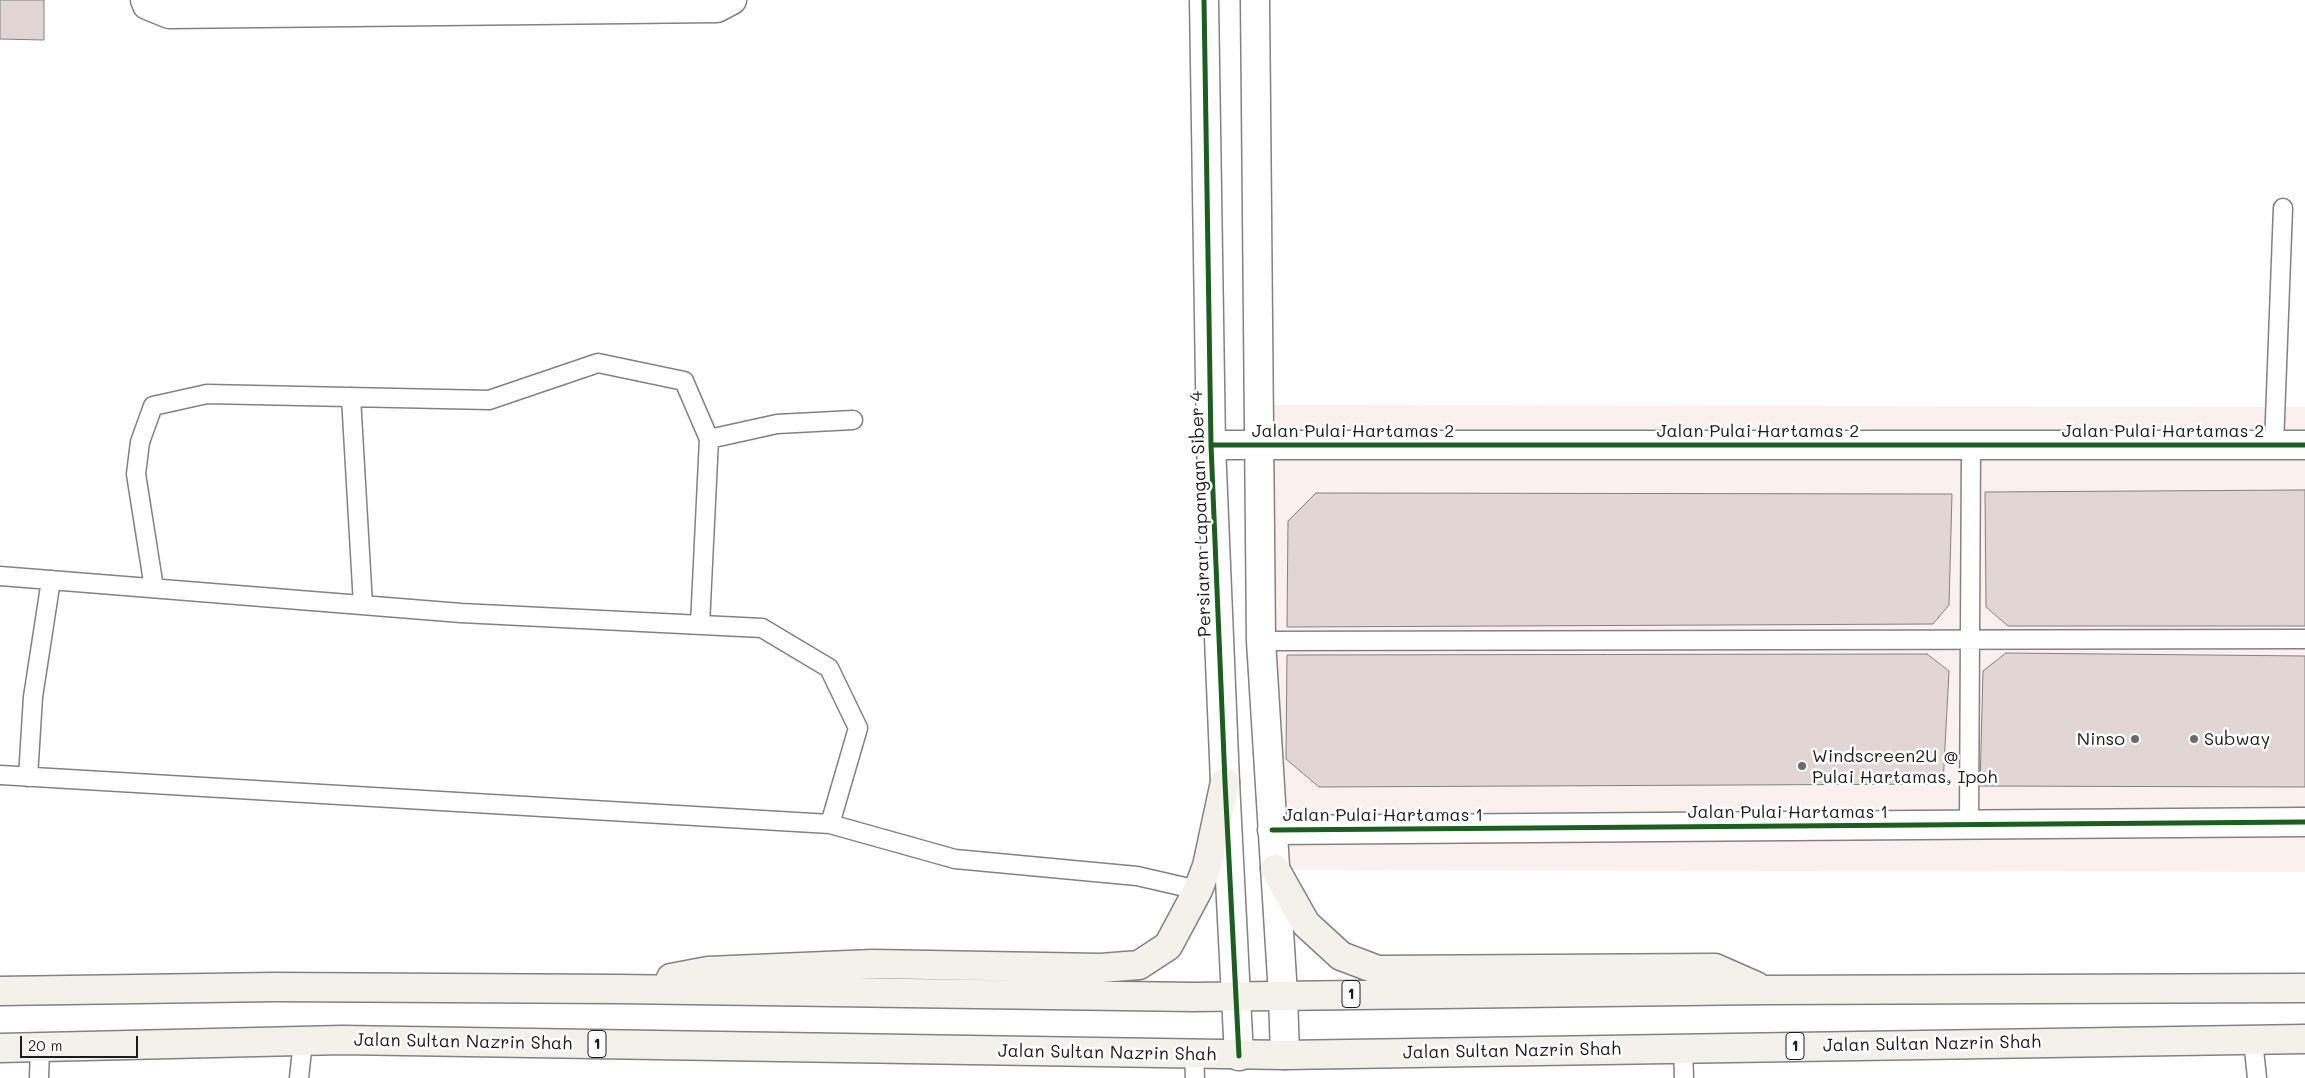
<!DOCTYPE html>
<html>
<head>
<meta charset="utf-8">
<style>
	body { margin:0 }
	#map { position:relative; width:2305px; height:1078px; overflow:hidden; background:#fff; font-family:Mali,sans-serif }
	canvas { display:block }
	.scale { position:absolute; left:20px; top:1036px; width:118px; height:22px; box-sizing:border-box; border:2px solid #1c1c1c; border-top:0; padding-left:6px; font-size:15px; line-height:18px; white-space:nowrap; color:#1c1c1c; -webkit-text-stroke:4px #fff; paint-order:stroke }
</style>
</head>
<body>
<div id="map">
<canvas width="2305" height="1078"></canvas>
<div class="scale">20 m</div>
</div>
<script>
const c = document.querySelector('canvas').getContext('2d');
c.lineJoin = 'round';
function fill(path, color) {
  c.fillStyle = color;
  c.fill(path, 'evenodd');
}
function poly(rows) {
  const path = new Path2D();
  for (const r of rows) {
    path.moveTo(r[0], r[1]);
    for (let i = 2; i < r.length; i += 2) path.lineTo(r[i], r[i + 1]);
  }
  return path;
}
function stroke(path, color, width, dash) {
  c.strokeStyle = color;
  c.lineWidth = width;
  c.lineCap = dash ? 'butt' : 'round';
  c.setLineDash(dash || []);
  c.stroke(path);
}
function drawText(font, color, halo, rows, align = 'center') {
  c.font = font + ' Mali,sans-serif';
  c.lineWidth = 5;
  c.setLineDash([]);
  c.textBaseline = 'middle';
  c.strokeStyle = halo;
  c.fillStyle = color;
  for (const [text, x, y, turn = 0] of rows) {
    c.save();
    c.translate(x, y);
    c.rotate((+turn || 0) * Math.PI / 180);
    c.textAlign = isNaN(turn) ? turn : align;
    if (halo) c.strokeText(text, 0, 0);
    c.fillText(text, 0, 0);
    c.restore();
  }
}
fill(poly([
	[1266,405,2305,407,2305,872,1277,870]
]), '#faf1ee');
const building = poly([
	[0,0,44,0,44,40,0,39,0,0],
	[2305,490,2305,626,2008,626,1986,607,1985,492,2305,490],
	[1316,493,1952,494,1949,605,1933,624,1287,627,1288,521,1316,493],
	[2006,653,2305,656,2305,787,1980,786,1983,671,2006,653],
	[1927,654,1949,671,1943,784,1319,787,1286,759,1287,655,1927,654]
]);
fill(building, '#e1d6d4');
stroke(building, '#828282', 1);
const service = poly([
	[351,397,363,605],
	[709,439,777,424,853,420],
	[2274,445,2283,208],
	[0,576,461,613,762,628,829,668,858,728,830,824],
	[154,588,136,474,140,442,153,406,207,394,489,400,598,363,684,381,709,439,700,625],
	[1261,641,2305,639],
	[0,775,830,824,955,859,1137,876,1198,890],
	[28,777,33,697,51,580],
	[1969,824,1971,445],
	[2253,1040,2257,1078],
	[1683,1048,1684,1078],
	[1194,1055,1195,1078],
	[39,1078,40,1047],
	[299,1078,303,1041]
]);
const minor = poly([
	[145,0,147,5,169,14,717,8,732,0],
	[1204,0,1211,445,1225,782,1239,1056],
	[1255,0,1261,641,1283,995,1285,1055],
	[1211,445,2305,445],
	[1272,830,2305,822]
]);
const trunk = poly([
	[1275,869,1306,924,1341,956,1378,970,1715,968,1756,986],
	[671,978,708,971,872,964,1101,968,1139,965,1168,946,1198,890,1207,866,1225,782],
	[0,991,274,987,618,989,1193,997,1766,990,2305,988],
	[0,1048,342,1040,1285,1055,2305,1039]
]);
stroke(service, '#828282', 21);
stroke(minor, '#828282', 31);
stroke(trunk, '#828282', 31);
stroke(service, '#fff', 18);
stroke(minor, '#fff', 28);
stroke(trunk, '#f4f1eb', 28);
stroke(poly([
	[1204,0,1211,445,1225,782,1239,1056],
	[1211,445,2305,445],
	[1272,830,2305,822]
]), '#1b5e20', 5);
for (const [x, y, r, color] of [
	[2135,739,5,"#6b6b6b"],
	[2194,739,5,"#6b6b6b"],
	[1802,766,5,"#6b6b6b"]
]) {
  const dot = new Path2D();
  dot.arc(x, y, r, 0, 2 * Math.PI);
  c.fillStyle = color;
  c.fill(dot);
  stroke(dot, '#fff', 2);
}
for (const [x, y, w] of [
	[1351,994,18],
	[597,1044,18],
	[1795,1046,18]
]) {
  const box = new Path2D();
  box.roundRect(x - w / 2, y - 13.5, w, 27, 4);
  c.fillStyle = '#fff';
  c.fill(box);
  stroke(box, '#1c1c1c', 1);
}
drawText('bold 16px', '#1c1c1c', null, [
	["1",1351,994],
	["1",597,1044],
	["1",1795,1046]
]);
drawText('18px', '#1c1c1c', '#fff', [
	["Jalan Pulai Hartamas 2",1353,431],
	["Jalan Pulai Hartamas 2",1758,431],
	["Jalan Pulai Hartamas 2",2163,431],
	["Persiaran Lapangan Siber 4",1201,514,-92],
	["Jalan Pulai Hartamas 1",1788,812],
	["Jalan Pulai Hartamas 1",1383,815],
	["Jalan Sultan Nazrin Shah",463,1042,1],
	["Jalan Sultan Nazrin Shah",1932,1044,-1],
	["Jalan Sultan Nazrin Shah",1512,1051,-1],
	["Jalan Sultan Nazrin Shah",1107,1053,1]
]);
drawText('18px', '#1c1c1c', '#fff', [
	["Ninso",2125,739,"right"],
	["Subway",2204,739],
	["Windscreen2U @",1812,756],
	["Pulai Hartamas, Ipoh",1812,777]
], 'left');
</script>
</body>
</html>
